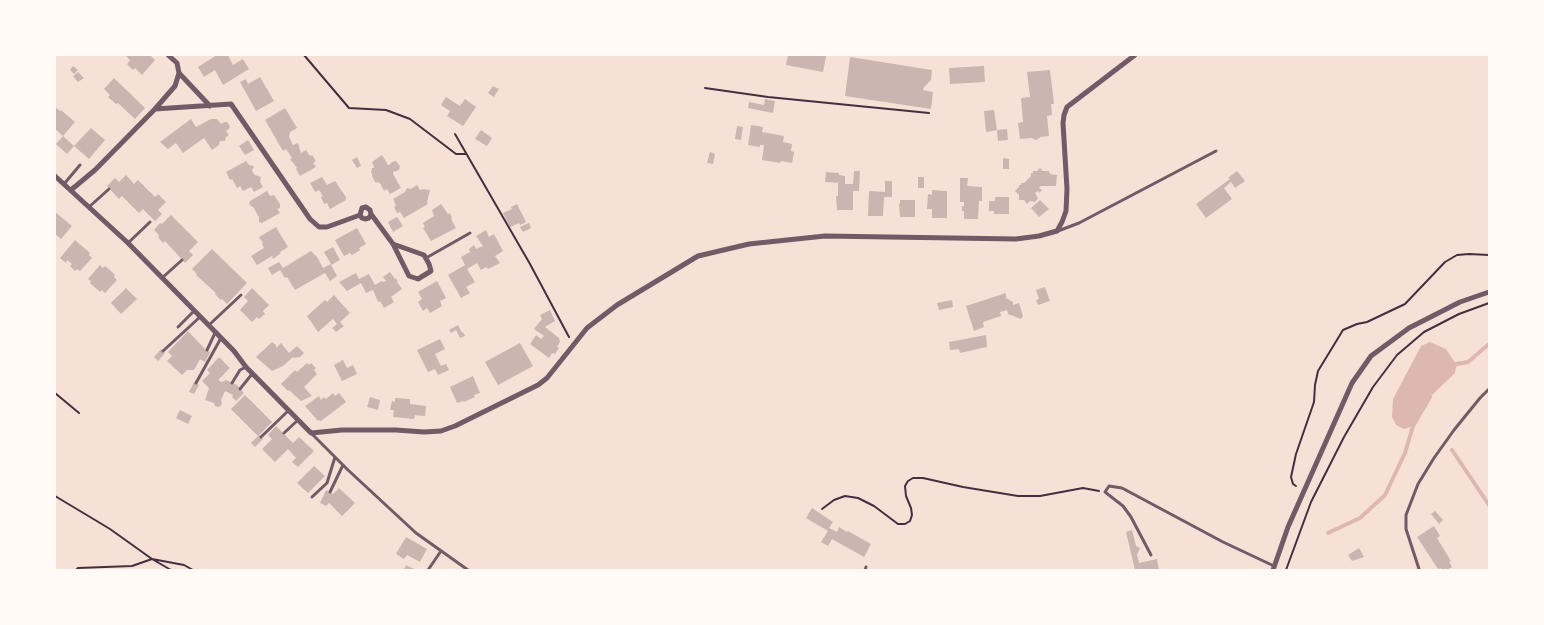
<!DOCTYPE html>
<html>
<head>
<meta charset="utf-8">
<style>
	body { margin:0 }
	#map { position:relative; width:1544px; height:625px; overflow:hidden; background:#f7e1d7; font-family:Karla,sans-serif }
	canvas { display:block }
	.frame { position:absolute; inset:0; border:56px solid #fffaf5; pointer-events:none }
</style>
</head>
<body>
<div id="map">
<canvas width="1544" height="625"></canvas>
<div class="frame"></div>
</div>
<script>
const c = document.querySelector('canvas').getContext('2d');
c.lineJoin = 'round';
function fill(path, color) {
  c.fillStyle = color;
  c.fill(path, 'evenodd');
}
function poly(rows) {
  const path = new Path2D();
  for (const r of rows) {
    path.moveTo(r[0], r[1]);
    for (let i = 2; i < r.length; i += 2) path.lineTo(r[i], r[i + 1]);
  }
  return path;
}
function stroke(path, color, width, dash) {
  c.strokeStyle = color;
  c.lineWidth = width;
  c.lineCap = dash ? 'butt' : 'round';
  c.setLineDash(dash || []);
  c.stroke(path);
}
fill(poly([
	[1430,342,1446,349,1456,364,1455,373,1429,398,1413,426,1404,429,1396,425,1392,417,1393,399,1421,346]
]), '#dcb8b0');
stroke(poly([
	[1453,368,1456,364,1468,362,1489,344],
	[1452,450,1489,505],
	[1328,533,1360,518,1385,495,1405,453,1413,426,1430,397]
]), '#dcb8b0', 4);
fill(poly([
	[125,55,150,55,155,60,142,75,135,68,133,70,127,64,130,60],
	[217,55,228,55,233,65,243,59,249,69,223,85,215,70,204,77,198,67],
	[788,55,826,56,823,72,786,65],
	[850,57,932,70,931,80,924,87,923,90,933,92,931,109,845,96],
	[73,66,78,70,74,74,70,70],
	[984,66,985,82,950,84,949,68],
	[1050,70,1054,104,1051,104,1052,115,1047,116,1049,136,1041,137,1036,140,1032,138,1020,139,1018,123,1023,122,1021,98,1030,97,1027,72],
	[78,72,84,78,78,82,73,76],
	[260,77,274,101,256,111,240,82,246,79,248,84],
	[114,78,145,108,135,119,118,103,116,104,108,97,110,95,104,89],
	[493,86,499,89,494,97,488,93],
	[446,97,460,106,465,99,476,107,463,126,447,116,450,111,441,105],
	[765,99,775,101,773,113,748,108,749,102,764,105],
	[55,107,60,111,61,110,75,122,63,136,55,129],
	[285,108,297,128,290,132,289,137,293,145,298,143,301,153,306,150,310,156,312,155,316,161,313,163,316,167,300,176,296,169,297,168,290,159,292,158,286,149,283,151,265,120],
	[994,110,997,130,986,132,984,111],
	[191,119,196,127,211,119,217,119,221,124,224,122,227,122,230,126,229,129,226,131,229,135,226,137,225,141,220,141,219,145,212,150,204,138,183,153,176,143,168,149,160,142],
	[751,125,763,127,762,132,784,136,783,142,792,144,791,151,794,152,792,163,781,161,780,163,762,160,764,145,760,145,760,147,748,145],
	[737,126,743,127,741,140,735,139],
	[91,128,105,140,89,159,74,146,67,154,56,144,63,136,74,146],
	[1007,129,1008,140,998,141,997,130],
	[481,130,492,138,487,146,475,139],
	[248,140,254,150,245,155,239,146],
	[710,152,715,154,713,164,707,163],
	[382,155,388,165,389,165,392,162,396,161,400,166,399,170,393,172,393,174,401,188,390,194,387,189,384,191,380,183,375,182,372,176,372,173,371,173,372,168,374,168,374,167,372,162],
	[357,157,361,166,357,168,352,160],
	[1003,158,1009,159,1009,169,1003,169],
	[246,161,249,165,254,166,252,171,255,175,261,177,260,182,263,187,254,192,251,187,243,191,240,186,237,188,232,179,230,180,226,172],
	[1040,168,1043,171,1049,171,1050,174,1057,175,1056,186,1041,186,1039,188,1042,190,1039,193,1038,191,1035,193,1038,198,1035,202,1030,201,1027,204,1024,200,1019,200,1019,195,1015,191,1019,187,1019,185,1021,185,1021,183,1024,183,1031,176,1031,173,1033,173,1033,171,1037,171],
	[854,171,860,171,859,191,853,191,853,210,837,210,836,196,838,196,838,183,843,183,825,182,826,172,839,173,839,175,845,176,845,184,853,184],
	[1237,171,1245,181,1235,188,1231,182,1224,188,1232,199,1206,218,1196,204,1230,179,1228,178],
	[126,175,134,184,138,180,155,197,158,194,166,202,158,210,162,214,155,221,143,209,139,213,122,196,119,199,107,186,115,178,119,182],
	[322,177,327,185,335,181,346,197,346,200,330,209,327,203,324,204,321,197,323,196,319,190,315,192,310,183],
	[918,177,924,177,924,188,918,188],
	[960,178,968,178,967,186,982,187,982,201,979,201,978,219,964,219,964,211,962,211,962,206,964,206,964,202,960,202],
	[885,181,892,181,892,197,884,197,883,216,868,216,869,191,885,192],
	[417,185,420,190,423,189,430,190,427,202,428,204,404,218,400,212,397,213,394,207,396,205,393,199,405,192,407,188,411,189],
	[932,190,947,191,947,218,932,218,932,209,927,209,928,194,932,195],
	[267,191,270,196,274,195,280,204,280,208,277,209,280,213,262,223,259,222,259,217,253,207,251,206,249,204,250,201],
	[995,197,1009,197,1009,214,994,214,994,211,989,211,989,201,995,201],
	[900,200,915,200,915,217,900,217,899,203,900,204],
	[1040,200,1049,209,1039,217,1031,208],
	[441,204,448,214,450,213,452,218,451,219,456,228,431,241,423,228,425,227,423,223,434,216,432,210],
	[517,204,526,222,520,225,519,223,510,227,503,213,512,209,511,207],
	[55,212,72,226,61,239,55,234],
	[171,215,198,242,189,251,193,255,185,263,165,241,163,243,158,237,159,235,154,230,160,223,162,224],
	[397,217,403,226,393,232,388,222],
	[529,223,531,228,523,232,520,227],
	[276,227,288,247,280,252,281,253,273,259,272,256,257,265,251,256,264,248,262,244,263,243,259,237],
	[357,228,366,244,359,248,360,250,352,255,350,253,344,256,335,240],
	[486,230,489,237,494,234,503,251,495,256,500,263,488,269,486,267,481,270,477,263,467,269,475,282,466,287,470,293,461,298,448,275,465,265,461,257,470,252,469,249,474,245,476,249,483,246,476,236],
	[75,240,90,253,89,255,92,258,80,271,77,269,75,271,70,266,72,264,67,260,66,263,60,258],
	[333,247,340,260,331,265,337,276,330,281,325,273,295,290,287,277,285,278,280,270,272,275,268,268,279,262,283,268,311,251,317,257,323,268,331,264,324,252],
	[212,249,247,283,227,304,222,299,221,300,215,294,216,293,196,275,197,274,192,269],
	[100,265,103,268,105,266,110,270,115,275,114,277,117,280,105,293,102,290,100,292,90,283,91,281,88,279],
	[390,272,395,279,396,278,398,282,397,282,402,289,391,297,394,302,384,308,380,301,378,302,373,290,366,293,361,283,347,291,339,282,356,273,359,279,369,274,375,285,382,281,383,282,386,281,383,277],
	[437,281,446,298,440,301,442,306,430,313,427,308,423,311,418,302,422,299,418,292],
	[1045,287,1050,301,1038,305,1036,300,1039,299,1036,290],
	[126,288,137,299,121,314,111,303],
	[252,288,269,305,263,311,265,314,259,319,257,317,252,322,240,310,248,301,244,297],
	[1006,293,1006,298,1013,302,1013,305,1019,303,1023,316,1021,319,1008,314,1007,310,1000,312,1001,316,983,322,984,327,974,331,966,306],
	[334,295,350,313,340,322,344,326,336,332,332,328,337,324,333,319,318,332,307,316,325,300,327,302],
	[952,300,953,307,939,310,937,303],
	[550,310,555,321,545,327,559,338,560,342,557,347,559,348,555,354,552,353,549,358,530,344,536,335,541,339,544,336,534,329,542,319,540,315],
	[458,325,462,333,463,332,465,336,460,338,456,330,451,333,449,330],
	[188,331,205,349,210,352,205,362,200,359,194,370,187,370,182,375,167,361,172,356,168,352],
	[986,335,987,347,960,353,959,349,950,350,949,342],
	[440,339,445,349,435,354,441,366,446,364,449,370,438,375,435,369,428,372,417,350],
	[272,342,276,345,276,348,281,343,289,353,297,346,304,353,300,357,294,358,293,357,283,366,272,371,256,357],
	[520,343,533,366,498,385,485,362],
	[161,349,165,353,158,361,154,357],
	[219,357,230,368,218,380,222,382,226,380,237,385,244,393,236,401,232,397,233,395,225,391,221,400,222,403,221,406,218,407,215,406,214,403,205,400,209,388,202,381,210,373,207,370],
	[343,360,347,368,353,365,357,374,342,381,334,365],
	[307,363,309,365,311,363,316,368,314,370,317,374,304,387,312,396,301,401,289,390,288,391,281,384,295,370,297,372],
	[473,376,480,393,474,395,475,397,464,402,463,401,457,403,450,387],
	[194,382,199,385,194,394,189,392],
	[333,393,335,396,339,393,346,402,321,421,317,420,305,406,319,396,321,400,324,397,326,399],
	[245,395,272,422,259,435,263,439,255,447,251,443,258,436,231,409],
	[370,397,380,400,378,410,367,407],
	[395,398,410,399,410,404,426,406,425,416,415,415,414,419,393,417,394,410,390,410,392,401,395,402],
	[180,410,192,416,188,424,176,418],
	[276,426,293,443,299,437,314,451,298,467,292,462,296,458,288,449,275,462,262,449,272,439,268,435],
	[314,466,325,476,308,493,297,483],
	[339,488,355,503,342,516,329,503,326,506,320,503,326,490,333,494],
	[812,508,833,522,829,528,837,532,839,527,847,532,848,531,871,544,864,557,832,539,828,546,821,542,828,531,806,518],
	[1435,511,1443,520,1439,524,1431,514],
	[1434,526,1440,536,1437,538,1451,561,1449,562,1452,567,1447,570,1442,570,1441,568,1438,569,1417,537],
	[1132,530,1136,546,1140,548,1137,555,1139,563,1157,559,1159,570,1135,570,1126,532],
	[406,537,427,549,420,562,407,555,404,559,396,554],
	[1359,548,1364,557,1352,561,1348,555],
	[406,565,416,570,404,570]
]), '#ccb4b1');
stroke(poly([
	[304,55,349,108,386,110,410,119,456,154,466,154],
	[705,88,768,97,929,113],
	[455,134,530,264,569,337],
	[55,393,79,413],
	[1296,486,1293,484,1291,477,1296,454,1314,402,1315,385,1318,371,1343,330,1357,324,1367,322,1405,304,1445,262,1457,255,1469,254,1489,255],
	[55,496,110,529,152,559,171,570],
	[822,509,834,500,845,496,858,498,874,506,898,524,905,524,910,521,912,515,911,508,906,496,905,486,908,481,913,478,923,478,963,487,1018,496,1040,496,1083,488,1099,491],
	[76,570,78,568,132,566,152,559,184,565,193,570],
	[1286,570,1311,502,1344,437,1373,387,1397,355,1424,332,1459,314,1489,303]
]), '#4a2c40', 2);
stroke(poly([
	[64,184,80,165],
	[89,207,109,189],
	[1058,231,1079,223,1216,151],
	[128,243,150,222],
	[426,258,470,233],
	[162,278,182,260],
	[209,325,241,295],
	[178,327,194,311],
	[207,350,215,333],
	[163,351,200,317],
	[196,383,221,338],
	[232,383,240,370,246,367],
	[240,389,252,374],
	[284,433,298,420],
	[312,434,348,470,416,533,468,570],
	[261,437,288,411],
	[330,492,343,465],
	[312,497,327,483,335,457],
	[1151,555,1131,517,1123,506,1105,492,1109,486,1122,488,1223,542,1274,566],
	[1419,569,1406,529,1406,515,1418,484,1434,458,1454,430,1480,398,1489,389],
	[428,570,441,551],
	[865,570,866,567]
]), '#755966', 3);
stroke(poly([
	[168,55,177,63,179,73,210,106],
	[155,109,175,86,179,73],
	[55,176,128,243,234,351,246,367,311,433,342,430,396,430,424,432,441,431,455,426,538,385,547,378,587,328,617,305,698,256,749,244,825,236,1016,239,1039,236,1057,231,1062,222,1066,211,1067,189,1063,123,1064,115,1067,107,1135,55],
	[71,190,95,170,155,109,231,104,310,219,319,227,327,227,360,215],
	[360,215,362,208,366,207,370,210,371,214,393,244,409,276,418,279,431,271,429,264,424,255,393,244],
	[360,215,362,218,365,219,369,218,371,214],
	[1273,570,1288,527,1352,383,1371,356,1409,328,1460,302,1489,292]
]), '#755966', 5);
</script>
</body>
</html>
